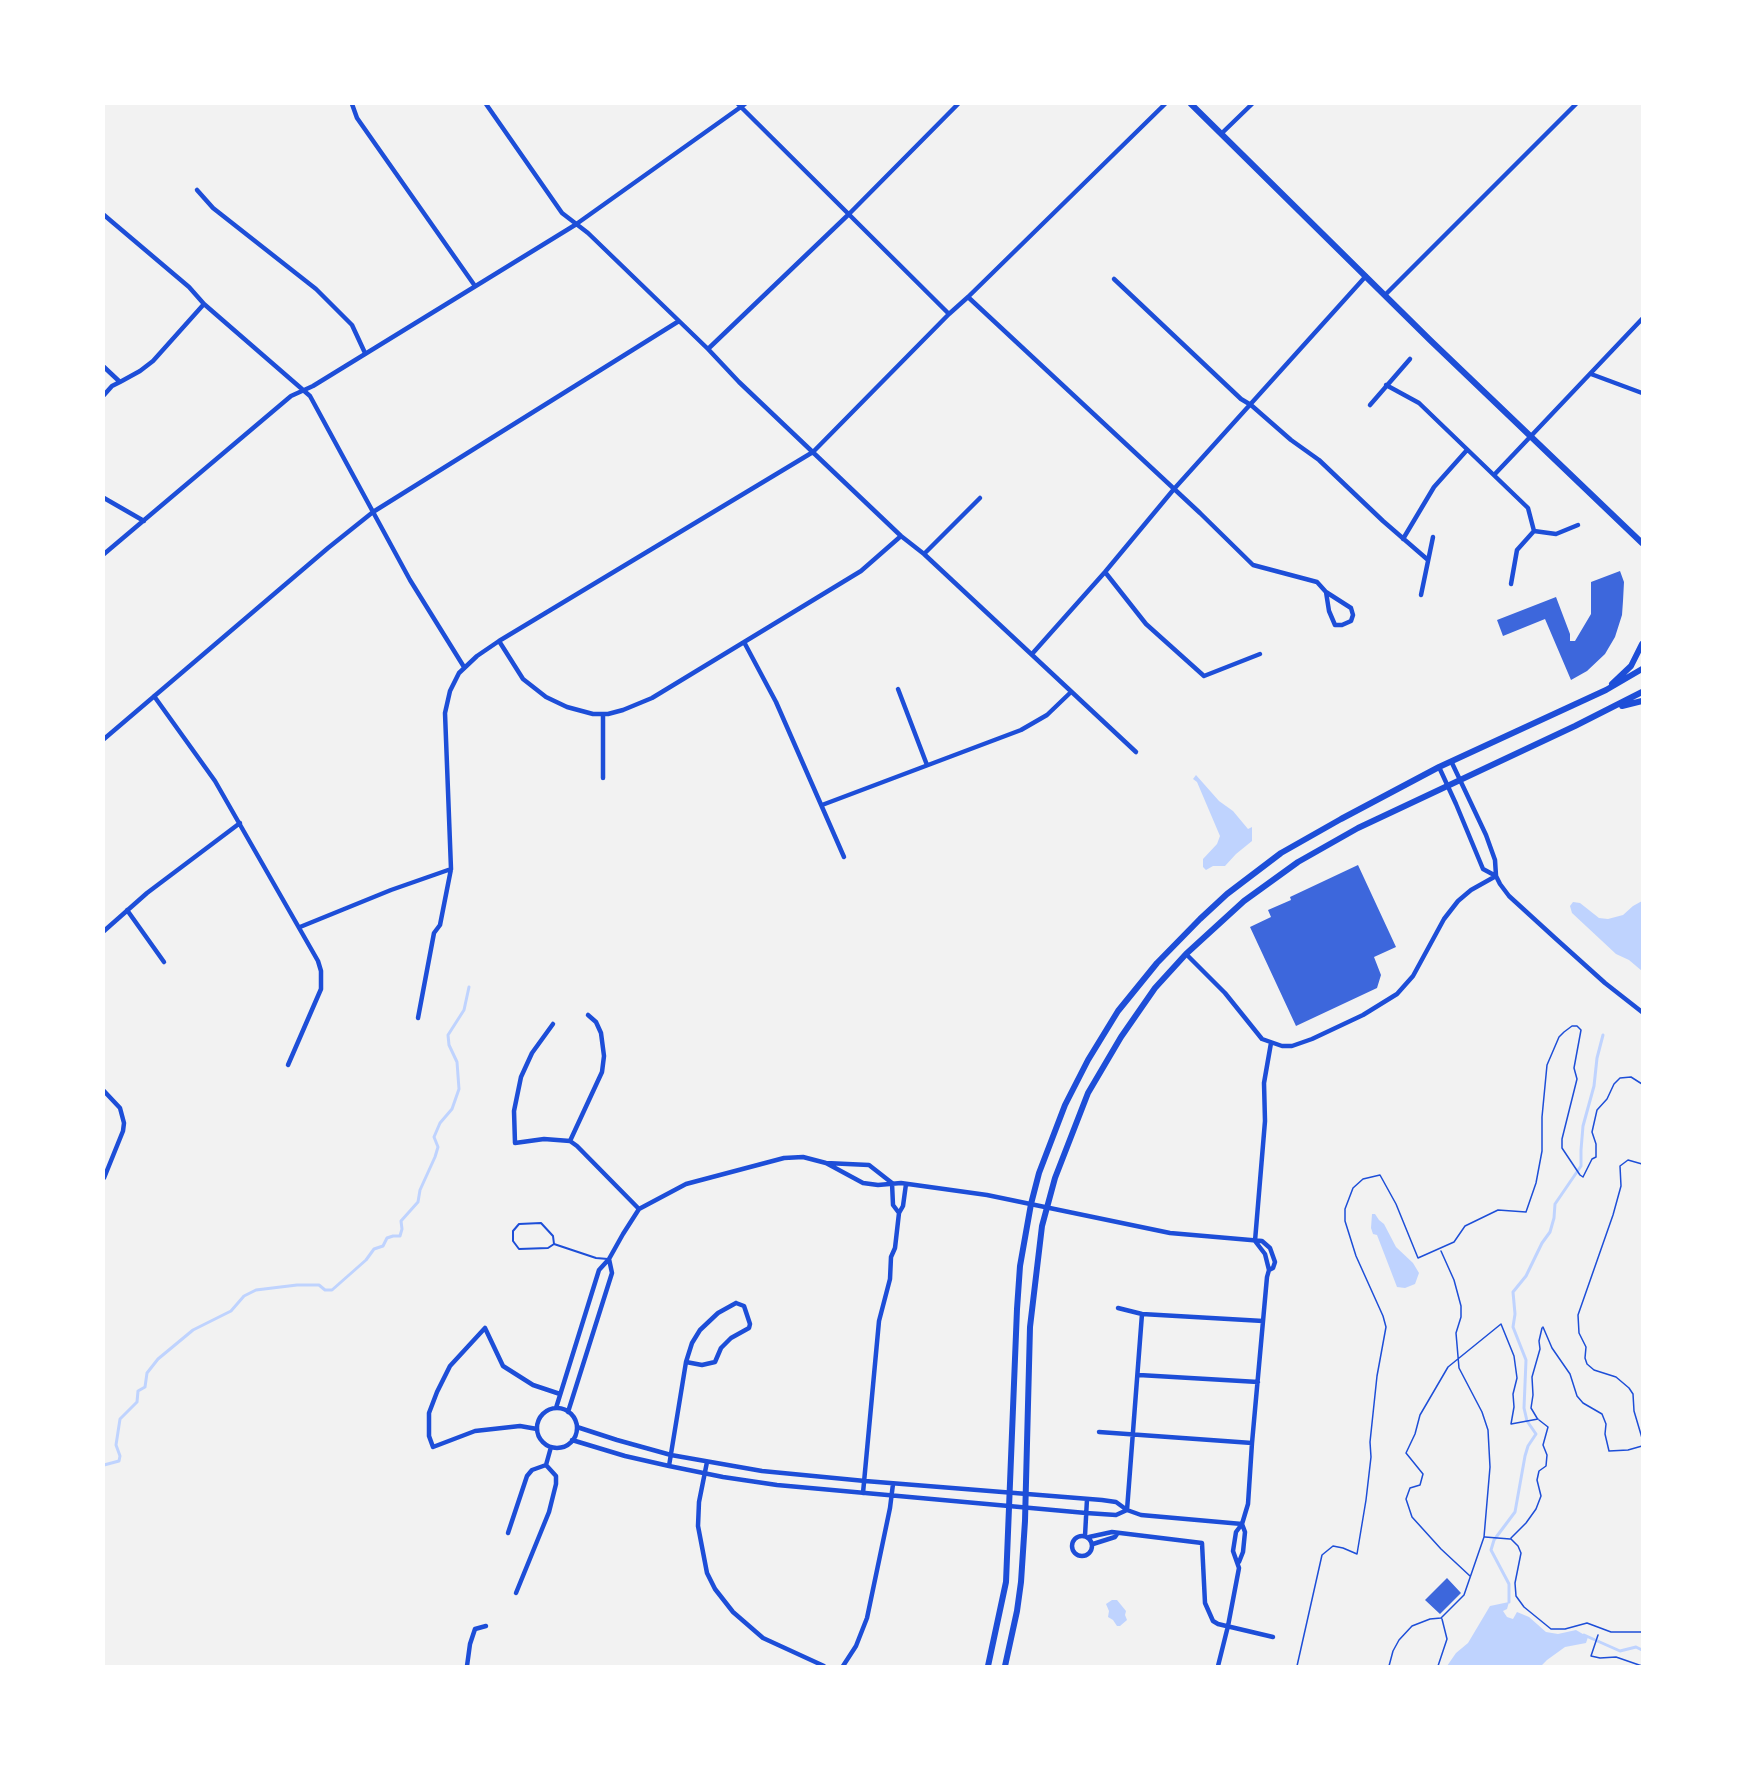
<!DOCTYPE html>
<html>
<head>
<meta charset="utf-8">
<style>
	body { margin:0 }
	#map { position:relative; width:1746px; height:1770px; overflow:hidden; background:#f2f2f2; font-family:"Asap Condensed",sans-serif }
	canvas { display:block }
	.frame { position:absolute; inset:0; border:105px solid #fff; pointer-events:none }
</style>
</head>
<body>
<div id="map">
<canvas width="1746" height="1770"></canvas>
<div class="frame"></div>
</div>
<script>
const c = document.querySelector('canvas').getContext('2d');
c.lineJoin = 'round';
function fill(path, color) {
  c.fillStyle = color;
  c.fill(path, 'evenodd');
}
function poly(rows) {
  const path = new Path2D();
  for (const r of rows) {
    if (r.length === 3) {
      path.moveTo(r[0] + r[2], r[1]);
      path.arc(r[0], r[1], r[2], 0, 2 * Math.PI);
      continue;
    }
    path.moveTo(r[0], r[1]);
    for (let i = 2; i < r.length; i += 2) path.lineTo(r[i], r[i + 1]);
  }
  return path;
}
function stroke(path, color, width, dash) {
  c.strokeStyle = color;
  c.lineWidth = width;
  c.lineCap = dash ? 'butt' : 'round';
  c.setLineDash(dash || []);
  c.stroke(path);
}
fill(poly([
	[1196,775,1219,801,1233,811,1248,829,1252,827,1252,841,1236,854,1225,866,1213,866,1206,870,1203,867,1203,859,1217,844,1220,836,1197,782,1193,779],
	[1642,901,1642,971,1629,960,1616,954,1572,913,1570,906,1573,902,1580,903,1599,918,1608,919,1623,915,1633,906],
	[1372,1214,1375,1214,1379,1220,1384,1224,1396,1247,1413,1263,1419,1273,1415,1284,1405,1288,1397,1287,1377,1235,1373,1234,1371,1228],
	[1112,1600,1117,1600,1126,1611,1125,1615,1127,1620,1120,1626,1117,1626,1113,1620,1108,1617,1109,1611,1106,1604],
	[1509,1602,1507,1609,1503,1611,1507,1617,1513,1619,1517,1612,1529,1617,1546,1632,1558,1634,1576,1630,1588,1637,1586,1643,1565,1647,1547,1660,1541,1666,1447,1666,1456,1653,1468,1643,1490,1606]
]), '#bfd3fe');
stroke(poly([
	[104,1465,119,1461,120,1456,116,1445,120,1419,137,1402,138,1391,145,1387,147,1373,158,1359,193,1330,231,1311,244,1296,256,1290,297,1285,319,1285,325,1290,332,1290,366,1260,374,1249,383,1246,387,1238,393,1236,400,1236,402,1229,401,1221,418,1202,420,1190,435,1157,438,1147,434,1137,440,1123,452,1109,459,1089,457,1062,449,1045,448,1035,464,1010,469,987],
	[1509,1602,1509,1584,1491,1550,1494,1540,1515,1512,1525,1456,1528,1446,1536,1434,1527,1421,1524,1408,1526,1360,1513,1327,1515,1314,1513,1292,1526,1276,1542,1243,1550,1232,1554,1218,1555,1204,1581,1166,1581,1150,1583,1126,1594,1086,1597,1058,1603,1035],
	[1584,1635,1620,1651,1636,1647,1642,1650]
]), '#bfd3fe', 3);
fill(poly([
	[1620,571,1624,582,1623,601,1622,615,1615,637,1605,654,1587,671,1571,680,1545,619,1503,636,1497,620,1556,597,1570,634,1570,641,1575,641,1591,614,1591,582],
	[1358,865,1396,947,1374,957,1381,975,1377,988,1296,1026,1250,927,1271,917,1268,910,1291,900,1290,897],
	[1447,1578,1461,1593,1440,1614,1425,1600]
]), '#3d67dc');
stroke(poly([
	[1642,1164,1628,1160,1620,1166,1621,1186,1613,1215,1578,1315,1579,1333,1586,1347,1585,1358,1587,1364,1594,1370,1616,1377,1629,1388,1633,1394,1634,1411,1642,1438],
	[1543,1327,1552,1348,1570,1374,1577,1396,1583,1403,1602,1414,1606,1424,1605,1434,1609,1451,1628,1450,1642,1446],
	[1537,1418,1531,1408,1533,1395,1532,1377,1540,1349,1539,1341,1542,1328],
	[1485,1537,1510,1539],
	[1511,1538,1526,1523,1536,1509,1541,1496,1537,1480,1539,1471,1546,1466,1547,1455,1543,1445,1548,1427,1539,1420],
	[1511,1539,1518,1546,1521,1553,1515,1583,1516,1596,1524,1607,1551,1629,1565,1629,1587,1623,1611,1632,1642,1632],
	[1470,1576,1441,1549,1412,1517,1406,1499,1410,1488,1420,1485,1423,1474,1406,1453,1415,1434,1420,1415,1448,1367,1501,1324,1514,1356,1517,1378,1513,1394,1514,1407,1511,1424,1538,1419],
	[1598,1635,1591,1656,1600,1658,1616,1657,1642,1666],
	[1297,1666,1322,1555,1333,1546,1343,1548,1357,1554,1366,1500,1371,1457,1370,1442,1377,1376,1386,1327,1383,1316,1356,1256,1345,1221,1345,1209,1353,1188,1363,1179,1380,1175,1396,1204,1418,1258,1454,1242,1465,1226,1498,1210,1526,1212,1536,1183,1542,1151,1542,1117,1547,1065,1559,1037,1564,1032,1572,1026,1577,1026,1581,1030,1574,1068,1577,1079,1562,1139,1562,1148,1580,1175,1583,1177,1592,1159,1596,1157,1596,1144,1592,1132,1597,1110,1607,1099,1614,1084,1620,1078,1631,1077,1642,1084],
	[1389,1666,1393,1651,1399,1640,1412,1626,1430,1619,1441,1618,1464,1595,1484,1537,1490,1467,1488,1430,1482,1412,1459,1368,1456,1333,1461,1317,1461,1306,1454,1280,1441,1251],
	[1438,1666,1447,1639,1442,1619]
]), '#1d4ed8', 1.5);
stroke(poly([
	[554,1244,553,1236,541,1223,519,1224,513,1231,513,1241,519,1249,548,1248,554,1244,596,1258,608,1259]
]), '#1d4ed8', 2);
stroke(poly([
	[352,104,357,118,475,286],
	[486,104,562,213,588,233,708,349,739,382,901,536,924,554,1136,752],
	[738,104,949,314],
	[1221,134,1252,104],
	[197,190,213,208,316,289,352,325,365,353],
	[104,215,189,287,204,304,310,396,410,580,464,667],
	[1114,279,1241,399,1251,405,1291,440,1319,460,1383,521,1428,560],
	[1385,295,1576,104],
	[968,297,1200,513,1253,565,1317,582,1326,592,1351,608,1353,615,1351,621,1342,625,1335,625,1329,611,1326,592],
	[708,349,849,214,958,104],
	[104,367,120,382,140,371,153,361,204,304],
	[1591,374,1642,393],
	[1386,385,1419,403,1528,508,1534,531],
	[104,395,112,386,120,382],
	[1370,405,1410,359],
	[1494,475,1642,319],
	[104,498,144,521],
	[1403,539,1434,487,1467,450],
	[104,554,291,396,313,386,575,225,745,104],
	[924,554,980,498],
	[1105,572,1146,624,1204,676,1260,654],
	[1511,584,1517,550,1534,531,1556,534,1578,525],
	[1421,595,1433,537],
	[499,641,523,679,546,697,567,707,593,714,608,714,623,710,652,698,861,571,901,536],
	[744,642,776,702,844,857],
	[1032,654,1105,572,1174,489,1366,276],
	[898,689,927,765],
	[154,696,215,781,318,961,321,971,321,989,288,1065],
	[603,714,603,778],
	[104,739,328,548,373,512,679,321],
	[1452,763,1486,835,1495,860,1496,876,1500,884,1509,896,1555,938,1605,983,1642,1012],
	[1439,767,1456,804,1483,869,1496,876],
	[822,805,1021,730,1047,715,1071,692],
	[127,910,164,962],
	[300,927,391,890,451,869],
	[104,931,147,893,240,823],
	[1186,954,1225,993,1262,1039,1282,1046,1292,1046,1312,1039,1363,1015,1397,994,1413,976,1444,919,1458,901,1471,890,1496,876],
	[418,1018,434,933,440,925,451,869,445,713,450,691,459,673,477,656,499,641,813,452,949,314,968,297,1165,104],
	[553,1024,532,1053,521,1077,514,1111,515,1143,544,1139,570,1141,577,1146,639,1209],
	[104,1091,120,1108,124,1123,123,1131,104,1178],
	[570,1141,602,1072,604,1056,601,1033,596,1022,588,1015],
	[826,1163,863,1183,878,1185,901,1183,987,1195,1170,1233,1262,1241,1270,1248,1275,1262,1273,1268,1269,1270,1267,1277,1252,1443,1248,1504,1242,1524,1236,1532,1233,1551,1239,1568,1228,1626,1218,1666],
	[892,1183,893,1205,899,1213],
	[1255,1241,1265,1121,1264,1083,1271,1043],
	[1255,1241,1265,1254,1269,1270],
	[736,1303,744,1306,750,1324,749,1328,731,1338,721,1348,715,1362,702,1365,686,1362,692,1343,700,1330,718,1313,736,1303],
	[1118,1308,1142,1314,1263,1321],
	[1139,1375,1258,1382],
	[556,1408,599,1270,609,1259,623,1234,639,1209,686,1184,784,1158,803,1157,826,1163,869,1165,892,1183],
	[557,1428,20],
	[568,1412,612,1273,609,1259],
	[577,1427,617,1440,671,1455,762,1471,865,1481,1102,1500,1116,1502,1127,1510,1141,1515,1242,1524],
	[537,1429,520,1426,475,1431,433,1447,429,1436,429,1413,437,1392,450,1366,485,1328,503,1366,533,1385,560,1394],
	[1099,1432,1252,1443],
	[572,1440,625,1456,669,1466,723,1477,777,1485,1086,1513,1116,1515,1127,1510],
	[707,1462,699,1502,698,1526,707,1573,715,1589,733,1612,763,1638,824,1666],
	[669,1466,686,1362],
	[863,1493,879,1321,890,1279,891,1257,895,1248,899,1213,903,1206,906,1184],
	[1127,1510,1142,1314],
	[508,1533,527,1476,532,1470,546,1465,551,1447],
	[1082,1546,10],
	[1085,1536,1087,1499],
	[1089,1537,1112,1532,1202,1543,1205,1603,1213,1621,1218,1624,1273,1637],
	[1093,1544,1115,1537,1117,1534],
	[1239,1562,1243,1552,1245,1532,1242,1524],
	[516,1593,549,1512,556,1484,556,1476,546,1465],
	[467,1666,470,1644,475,1629,486,1626],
	[843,1666,856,1646,867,1618,890,1508,893,1484]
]), '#1d4ed8', 4.5);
stroke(poly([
	[1191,104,1430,340,1642,543],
	[1612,684,1631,666,1642,644],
	[1622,706,1642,701],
	[988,1666,1006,1582,1017,1309,1020,1266,1031,1204,1039,1173,1065,1105,1088,1060,1118,1011,1157,963,1200,919,1227,894,1281,853,1341,819,1439,767,1606,690,1642,669],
	[1005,1666,1017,1611,1021,1582,1025,1521,1030,1327,1042,1226,1055,1178,1088,1093,1121,1037,1155,988,1186,954,1244,901,1298,862,1358,828,1575,726,1642,692]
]), '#1d4ed8', 6);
</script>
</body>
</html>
